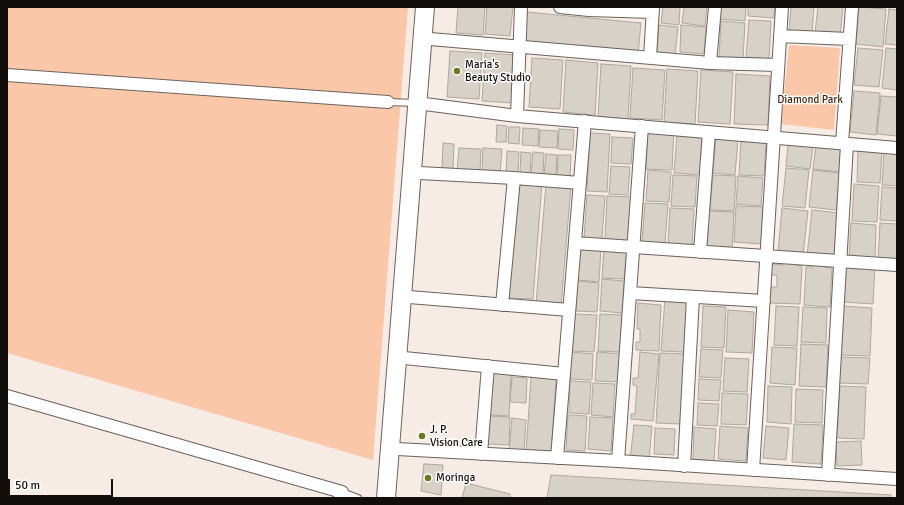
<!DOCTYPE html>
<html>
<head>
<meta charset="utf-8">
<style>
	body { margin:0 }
	#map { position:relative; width:904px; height:505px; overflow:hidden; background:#f6ebe5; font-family:Signika,sans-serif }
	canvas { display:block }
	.frame { position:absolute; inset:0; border:8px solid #120e0c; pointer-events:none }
	.scale { position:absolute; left:8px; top:479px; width:105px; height:18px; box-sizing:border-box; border:2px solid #120e0c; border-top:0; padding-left:5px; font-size:12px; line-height:14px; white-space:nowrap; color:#120e0c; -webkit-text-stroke:3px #fff; paint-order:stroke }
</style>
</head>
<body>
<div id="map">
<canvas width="904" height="505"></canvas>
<div class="frame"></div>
<div class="scale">50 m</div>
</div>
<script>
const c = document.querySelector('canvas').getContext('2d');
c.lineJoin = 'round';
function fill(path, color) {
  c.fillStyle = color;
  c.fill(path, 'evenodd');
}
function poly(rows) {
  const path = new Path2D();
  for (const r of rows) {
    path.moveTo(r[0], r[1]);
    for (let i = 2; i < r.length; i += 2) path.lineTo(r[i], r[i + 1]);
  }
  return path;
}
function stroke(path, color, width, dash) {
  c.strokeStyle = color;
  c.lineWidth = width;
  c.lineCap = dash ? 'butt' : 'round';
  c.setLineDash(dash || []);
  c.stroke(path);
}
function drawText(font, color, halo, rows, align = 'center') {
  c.font = font + ' Signika,sans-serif';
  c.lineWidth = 3;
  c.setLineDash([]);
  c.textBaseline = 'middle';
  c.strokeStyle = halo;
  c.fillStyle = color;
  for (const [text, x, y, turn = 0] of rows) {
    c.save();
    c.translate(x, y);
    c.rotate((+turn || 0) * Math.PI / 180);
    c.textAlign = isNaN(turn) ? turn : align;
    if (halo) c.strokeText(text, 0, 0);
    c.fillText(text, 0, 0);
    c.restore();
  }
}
fill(poly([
	[7,7,408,7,373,460,7,353],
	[789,45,840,48,834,130,781,124]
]), '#fac8a8');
const building = poly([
	[458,7,485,7,483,35,456,33,458,7],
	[487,7,513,7,510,36,485,34,487,7],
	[663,7,680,7,679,25,661,23,663,7],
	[684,7,707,7,705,26,682,23,684,7],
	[721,7,746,7,745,21,720,19,721,7],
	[748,7,775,7,774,18,748,16,748,7],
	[791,7,814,7,812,33,789,32,791,7],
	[818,7,843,7,840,36,815,33,818,7],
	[859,7,886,9,883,47,856,44,859,7],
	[889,9,897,10,897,45,885,44,889,9],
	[527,12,641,23,638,54,524,43,527,12],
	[749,20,771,21,769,59,746,57,749,20],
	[721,21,745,23,743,59,719,57,721,21],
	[659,25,678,27,675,56,657,54,659,25],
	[681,25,706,27,704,54,680,52,681,25],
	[858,48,883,50,879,87,854,85,858,48],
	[886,48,897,49,897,90,882,88,886,48],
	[450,51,482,53,479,99,447,97,450,51],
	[485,53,516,55,513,103,482,101,485,53],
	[532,58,563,60,560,109,529,107,532,58],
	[566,60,598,63,595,115,563,112,566,60],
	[601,64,631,66,628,119,598,117,601,64],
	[633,68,665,70,662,120,630,118,633,68],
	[667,69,698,71,695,124,664,122,667,69],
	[701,70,733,72,730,124,698,122,701,70],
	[736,74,770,76,768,125,734,124,736,74],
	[854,91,880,93,876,135,850,132,854,91],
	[881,96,897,97,897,136,877,134,881,96],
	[497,125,507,126,506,142,496,142,497,125],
	[509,127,520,127,519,144,508,143,509,127],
	[523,128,539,129,538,146,522,145,523,128],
	[648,128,674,130,672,170,646,169,648,128],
	[559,129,574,130,573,150,558,149,559,129],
	[540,130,558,131,557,148,539,147,540,130],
	[590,133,610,134,607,192,587,191,590,133],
	[677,135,702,136,700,175,674,173,677,135],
	[612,137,633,138,631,164,611,163,612,137],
	[716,137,738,139,735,175,713,173,716,137],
	[741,140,766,141,764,176,739,175,741,140],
	[443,143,454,144,453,170,442,170,443,143],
	[788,144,813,147,810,169,786,166,788,144],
	[816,145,841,148,839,172,813,169,816,145],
	[459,148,481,149,480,172,457,171,459,148],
	[483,148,502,149,500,174,482,173,483,148],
	[858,150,882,151,880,183,857,182,858,150],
	[507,151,519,152,518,173,506,173,507,151],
	[521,152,531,153,530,174,520,173,521,152],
	[533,152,544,153,543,175,531,175,533,152],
	[884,152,897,152,897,186,882,185,884,152],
	[546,154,557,155,556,176,544,176,546,154],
	[558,155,571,155,570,178,557,178,558,155],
	[611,166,630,167,628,195,609,194,611,166],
	[786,168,809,170,805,208,782,206,786,168],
	[648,170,671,172,669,202,646,201,648,170],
	[813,170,840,173,836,210,809,207,813,170],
	[673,175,697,176,695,207,671,206,673,175],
	[713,175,736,176,734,211,710,210,713,175],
	[738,176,763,178,761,206,736,204,738,176],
	[517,181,542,183,533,299,509,298,517,181],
	[546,184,571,186,561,306,536,304,546,184],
	[854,184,879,186,877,222,852,221,854,184],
	[882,187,897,188,897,221,880,220,882,187],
	[587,195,605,196,602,239,584,238,587,195],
	[607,196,631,197,628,241,605,239,607,196],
	[645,203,668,204,665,244,642,243,645,203],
	[736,206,763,207,761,244,734,242,736,206],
	[670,208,694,209,692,247,668,245,670,208],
	[782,208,808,211,803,255,778,252,782,208],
	[812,210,840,213,835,259,807,256,812,210],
	[709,211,734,212,732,251,707,250,709,211],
	[851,223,876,225,875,259,849,258,851,223],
	[880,223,897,224,897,262,878,261,880,223],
	[580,246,601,247,599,282,578,280,580,246],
	[604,247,627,249,624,279,602,278,604,247],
	[784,262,796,263,796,265,802,266,800,304,769,303,769,287,777,287,777,275,771,275,771,264,783,265,784,262],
	[846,264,875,266,873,304,844,302,846,264],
	[813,265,824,266,824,267,832,268,830,307,804,305,806,267,813,267,813,265],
	[602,279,624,281,622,313,600,311,602,279],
	[577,281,599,283,597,312,576,311,577,281],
	[665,299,688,301,684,352,661,351,665,299],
	[638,303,661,305,659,351,636,350,636,342,640,342,640,329,637,329,638,303],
	[703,306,726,307,724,348,701,347,703,306],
	[776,306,799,307,797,346,774,345,776,306],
	[843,306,872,308,870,356,841,355,843,306],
	[803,307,827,308,826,343,801,342,803,307],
	[728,310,754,312,752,353,726,352,728,310],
	[575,314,597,315,594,352,572,351,575,314],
	[600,314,622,315,620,352,598,351,600,314],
	[801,344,828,345,826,387,799,386,801,344],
	[772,347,797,348,795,385,770,383,772,347],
	[701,349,723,350,721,378,699,377,701,349],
	[571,352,593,354,592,380,570,379,571,352],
	[597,352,621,354,619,382,595,381,597,352],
	[640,352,659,354,653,421,631,419,631,414,635,414,637,386,633,385,633,378,638,378,640,352],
	[660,353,685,354,680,424,656,423,660,353],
	[840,357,870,358,868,384,839,383,840,357],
	[725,358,749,359,747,392,723,391,725,358],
	[492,373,511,374,509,416,490,415,492,373],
	[512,377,527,378,526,403,510,402,512,377],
	[531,377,556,379,551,455,526,453,531,377],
	[699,379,721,380,719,401,698,400,699,379],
	[570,381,591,382,589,414,569,413,570,381],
	[593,383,615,384,613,417,591,415,593,383],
	[768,386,792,387,791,424,767,422,768,386],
	[840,386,866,387,864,439,837,438,840,386],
	[796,389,823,390,822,423,795,422,796,389],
	[722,393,748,394,746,425,721,424,722,393],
	[698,403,719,404,717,426,697,425,698,403],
	[568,415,587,416,585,451,566,450,568,415],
	[490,416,510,417,509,445,488,444,490,416],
	[590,417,613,418,611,451,588,449,590,417],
	[512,418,526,420,524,453,509,452,512,418],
	[794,424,823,425,821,464,792,462,794,424],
	[634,425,652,426,649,461,630,460,634,425],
	[720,426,748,428,746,461,718,459,720,426],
	[766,426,789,428,786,460,763,458,766,426],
	[694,427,716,429,714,461,693,459,694,427],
	[655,428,675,429,674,455,654,454,655,428],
	[861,441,862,465,837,466,836,442,861,441],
	[424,464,443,465,441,495,421,491,424,464],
	[551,475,891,495,891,498,547,498,551,475],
	[466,483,510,494,510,498,462,498,466,483]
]);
fill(building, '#d7d1c8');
stroke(building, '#ada79e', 1);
const lane = poly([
	[388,102,416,103],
	[342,492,358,498]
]);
const street = poly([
	[560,7,589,10,653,12],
	[780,36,849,39],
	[430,39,710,63,778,65],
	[650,58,653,7],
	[710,63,715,7],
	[7,75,388,102],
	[417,103,517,116,897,148],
	[517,116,521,7],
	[842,143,852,7],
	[419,173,514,178,580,183],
	[575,243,897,265],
	[700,252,709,132],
	[630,293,764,301],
	[409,297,569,310],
	[502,305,514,178],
	[404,358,564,374],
	[7,396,342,492,340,498],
	[397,449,618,461,897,479],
	[481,454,488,366],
	[557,458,585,121],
	[618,461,642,126],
	[684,466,693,297],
	[753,470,782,7],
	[828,475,847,144]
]);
const secondary = poly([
	[386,498,425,7]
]);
stroke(lane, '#6b625d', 8);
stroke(street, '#6b625d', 14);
stroke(secondary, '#6b625d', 20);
stroke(lane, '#fff', 6);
stroke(street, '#fff', 12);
stroke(secondary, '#fff', 18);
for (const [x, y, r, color] of [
	[457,71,4,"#6b7723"],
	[422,436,4,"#6b7723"],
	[428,478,4,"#6b7723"]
]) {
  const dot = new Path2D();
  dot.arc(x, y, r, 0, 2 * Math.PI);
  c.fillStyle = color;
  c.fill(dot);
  stroke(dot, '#fff', 1.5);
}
drawText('11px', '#120e0c', '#fff', [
	["Maria's",465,65],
	["Beauty Studio",465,78],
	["J. P.",430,430],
	["Vision Care",430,443],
	["Moringa",436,478]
], 'left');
drawText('11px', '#472711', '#fff', [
	["Diamond Park",810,100]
]);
</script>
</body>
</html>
